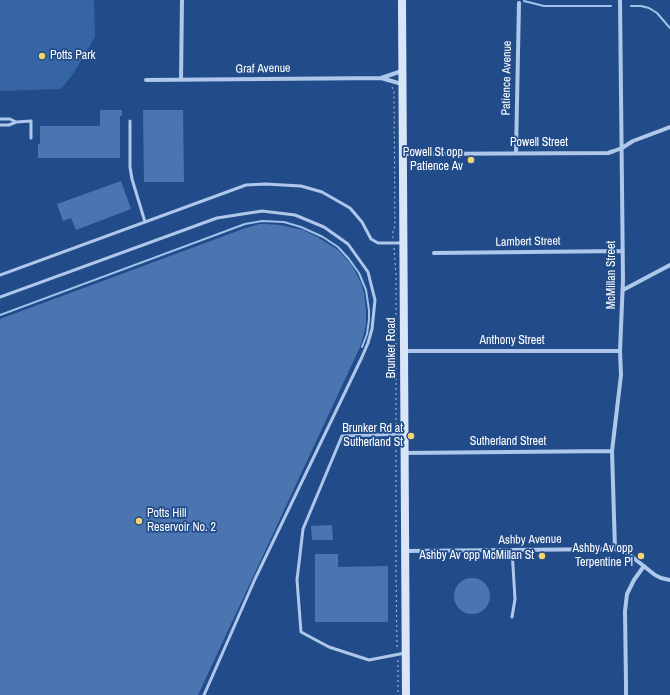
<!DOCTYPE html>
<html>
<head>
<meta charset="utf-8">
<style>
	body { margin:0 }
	canvas { display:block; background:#224c89 }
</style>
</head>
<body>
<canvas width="670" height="695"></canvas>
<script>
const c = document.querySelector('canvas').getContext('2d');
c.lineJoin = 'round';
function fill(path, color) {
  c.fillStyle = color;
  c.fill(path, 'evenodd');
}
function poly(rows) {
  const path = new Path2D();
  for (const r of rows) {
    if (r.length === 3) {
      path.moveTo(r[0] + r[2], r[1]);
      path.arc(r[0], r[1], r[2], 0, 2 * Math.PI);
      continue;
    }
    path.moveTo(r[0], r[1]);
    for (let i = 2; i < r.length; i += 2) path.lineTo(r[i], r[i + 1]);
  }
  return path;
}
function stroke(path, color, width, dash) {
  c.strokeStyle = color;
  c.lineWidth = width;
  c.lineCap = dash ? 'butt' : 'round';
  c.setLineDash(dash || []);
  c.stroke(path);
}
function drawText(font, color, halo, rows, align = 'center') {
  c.font = font + ' "Archivo Narrow",sans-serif';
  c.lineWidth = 3.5;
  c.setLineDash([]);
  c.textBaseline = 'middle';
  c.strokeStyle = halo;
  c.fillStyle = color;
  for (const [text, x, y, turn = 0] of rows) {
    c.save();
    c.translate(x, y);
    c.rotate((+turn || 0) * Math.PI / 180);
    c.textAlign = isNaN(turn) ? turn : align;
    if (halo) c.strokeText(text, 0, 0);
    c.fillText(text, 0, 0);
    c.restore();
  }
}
fill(poly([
	[0,0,94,0,95,37,73,74,61,89,0,91]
]), '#3665a6');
stroke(poly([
	[524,1,544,6,611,6],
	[631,6,641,6,649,8,657,13,670,28],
	[0,315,245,224,262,221,284,222,301,227,323,237,338,247,349,259,359,273,366,290,369,310,369,320,367,334,362,347]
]), '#a1c2eb', 2);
fill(poly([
	[100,110,122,110,122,116,120,116,120,158,38,158,38,144,40,144,40,126,100,126],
	[143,110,183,110,184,182,144,182],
	[121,181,131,209,76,230,71,218,63,221,57,204],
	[259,224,265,224,280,225,303,230,319,238,338,250,351,264,356,273,361,283,364,293,366,310,366,325,363,337,360,347,198,695,0,695,0,319,243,229],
	[332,525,333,540,312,540,311,526],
	[315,554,338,554,338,567,388,566,388,622,315,622],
	[472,596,18]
]), '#4b75b1');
stroke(poly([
	[392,87,394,91,395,226,393,231,393,239],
	[394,248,396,274,396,428],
	[396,440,396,572,397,648],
	[398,660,398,695]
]), '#aec7ea', 1, [2, 3]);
stroke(poly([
	[0,119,10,119,16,122,31,121,31,138],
	[130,121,130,167,132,179,145,222],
	[0,125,9,125,16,122],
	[0,275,246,185,265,184,301,186,322,192,350,208,362,222,371,239,378,243,403,243],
	[0,297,217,218,262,211,295,215,324,227,348,244,368,272,375,300,372,329,368,343,362,357,255,579,204,695],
	[404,434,342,436,303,529,297,580,301,632,329,647,369,660,405,653],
	[512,617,515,599,512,550]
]), '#aec7ea', 3);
stroke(poly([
	[381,78,402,71],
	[146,80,381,78,402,84],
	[181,80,182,0],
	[516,153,519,3],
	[403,154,608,153,614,151,622,148,633,141,670,127],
	[434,253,623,251],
	[623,290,670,265],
	[404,351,620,351],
	[404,453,612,451],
	[615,549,612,451,621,375,620,351,623,280,620,0],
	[405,551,615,549,621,550,626,552,655,575,661,578,670,580],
	[626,695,626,683,625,611,627,594,634,580,644,566]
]), '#aec7ea', 4);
stroke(poly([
	[402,0,406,695]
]), '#d9e5f8', 8);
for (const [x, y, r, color] of [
	[42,56,4,"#f6d36f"],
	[471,160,4,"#f6d36f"],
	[411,436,4,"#f6d36f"],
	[139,521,4,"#f6d36f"],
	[542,556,4,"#f6d36f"],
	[641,556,4,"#f6d36f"]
]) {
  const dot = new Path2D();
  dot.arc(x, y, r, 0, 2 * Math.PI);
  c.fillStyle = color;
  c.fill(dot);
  stroke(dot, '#224c89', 1.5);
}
drawText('12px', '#fff', '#224c89', [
	["Potts Park",50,56,"left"],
	["Powell St opp",463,153],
	["Patience Av",463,167],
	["Brunker Rd at",403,429],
	["Sutherland St",403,443],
	["Potts Hill",147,514,"left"],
	["Reservoir No. 2",147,528,"left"],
	["Ashby Av opp",633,549],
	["Terpentine Pl",633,563],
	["Ashby Av opp McMillan St",534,556]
], 'right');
drawText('12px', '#fff', '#224c89', [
	["Graf Avenue",263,69,-1],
	["Patience Avenue",507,78,-89],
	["Powell Street",539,143],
	["Lambert Street",528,242,-1],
	["McMillan Street",612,275,-90],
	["Anthony Street",512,341],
	["Brunker Road",392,348,-90],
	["Sutherland Street",508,442],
	["Ashby Avenue",530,540,-1]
]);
</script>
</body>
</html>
